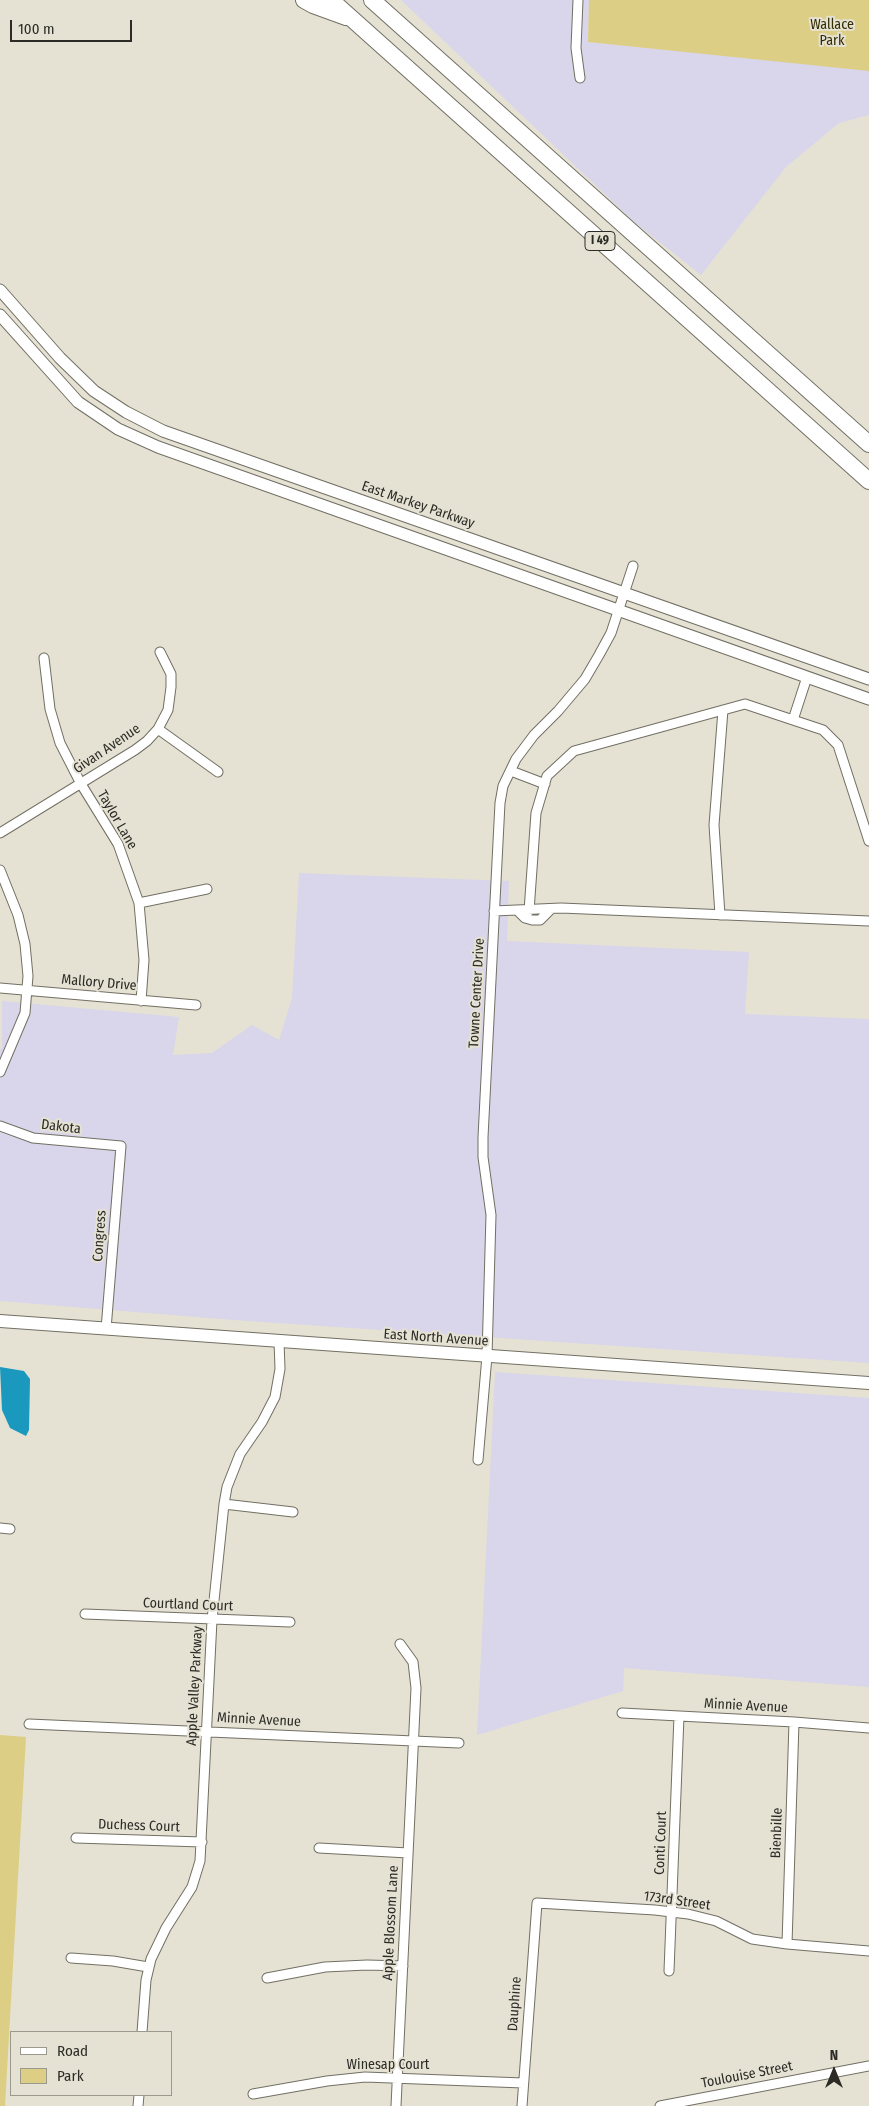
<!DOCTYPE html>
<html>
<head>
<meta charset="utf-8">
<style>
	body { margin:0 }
	#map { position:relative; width:869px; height:2106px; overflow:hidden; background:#e5e2d4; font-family:"Fira Sans Condensed",sans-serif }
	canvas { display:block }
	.legend { position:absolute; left:10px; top:2031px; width:162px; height:65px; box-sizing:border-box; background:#e5e2d4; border:1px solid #9b998e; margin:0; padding:6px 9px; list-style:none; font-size:15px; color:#2c2b26 }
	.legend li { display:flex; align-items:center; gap:10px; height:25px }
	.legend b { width:25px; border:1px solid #9b998e }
	.north { position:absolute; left:809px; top:2046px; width:50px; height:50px; -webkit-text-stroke:4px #e5e2d4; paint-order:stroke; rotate:0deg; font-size:14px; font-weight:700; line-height:20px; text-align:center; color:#2c2b26 }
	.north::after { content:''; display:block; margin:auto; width:18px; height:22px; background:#2c2b26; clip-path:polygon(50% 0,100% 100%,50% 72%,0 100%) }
	.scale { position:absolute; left:10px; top:20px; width:122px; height:22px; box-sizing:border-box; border:2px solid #2c2b26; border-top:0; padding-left:6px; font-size:15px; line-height:18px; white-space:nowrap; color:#2c2b26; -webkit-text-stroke:4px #e5e2d4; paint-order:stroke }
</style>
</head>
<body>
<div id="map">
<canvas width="869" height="2106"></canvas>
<ul class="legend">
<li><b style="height:6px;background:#fff"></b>Road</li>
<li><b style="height:14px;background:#dcce84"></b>Park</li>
</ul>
<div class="north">N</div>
<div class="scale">100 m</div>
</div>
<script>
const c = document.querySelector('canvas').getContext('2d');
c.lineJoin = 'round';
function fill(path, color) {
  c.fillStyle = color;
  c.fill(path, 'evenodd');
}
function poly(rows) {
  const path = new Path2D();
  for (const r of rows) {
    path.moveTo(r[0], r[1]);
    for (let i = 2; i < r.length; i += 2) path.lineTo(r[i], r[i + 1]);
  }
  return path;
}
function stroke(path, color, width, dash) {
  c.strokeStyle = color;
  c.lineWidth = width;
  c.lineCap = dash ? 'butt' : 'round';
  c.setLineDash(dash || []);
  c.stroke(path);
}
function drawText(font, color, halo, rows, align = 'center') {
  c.font = font + ' "Fira Sans Condensed",sans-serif';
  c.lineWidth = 4;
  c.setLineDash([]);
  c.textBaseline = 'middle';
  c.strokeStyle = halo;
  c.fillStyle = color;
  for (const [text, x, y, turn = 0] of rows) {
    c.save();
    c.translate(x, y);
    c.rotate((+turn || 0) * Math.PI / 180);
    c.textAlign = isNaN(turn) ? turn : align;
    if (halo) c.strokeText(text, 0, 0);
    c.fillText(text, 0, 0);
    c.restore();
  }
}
fill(poly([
	[401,0,589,0,588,42,869,70,869,115,839,123,786,167,701,275,633,221],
	[299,873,509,881,507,941,749,952,745,1014,869,1019,869,1363,233,1320,0,1301,0,1049,2,1049,2,1001,179,1017,173,1055,212,1053,252,1025,279,1040,292,998],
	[495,1372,869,1398,869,1687,624,1668,623,1691,477,1735]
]), '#d9d5eb');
fill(poly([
	[589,0,869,0,869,71,588,42],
	[0,1735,26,1737,5,2106,0,2106]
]), '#dcce84');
fill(poly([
	[0,1367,24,1371,30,1379,29,1430,26,1436,10,1428,2,1410]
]), '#1a98be');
const minor = poly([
	[578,0,576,48,580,78],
	[44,658,50,709,60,743,81,784,118,844,139,903,144,960,141,1001],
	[793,720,807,677],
	[158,729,218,772],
	[511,771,545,784],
	[0,833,135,750,147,741,158,729,168,710,171,687,171,674,160,652],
	[0,870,18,915,25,944,28,976,25,1013,0,1072],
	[139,903,207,889],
	[494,911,561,908,869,921],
	[518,911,525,918,532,920,540,920,551,909],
	[529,911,536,813,547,776,574,751,745,704,823,730,838,745,869,841],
	[720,915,714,825,723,710],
	[0,988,196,1005],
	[0,1126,33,1138,121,1146,106,1329],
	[478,1460,487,1356,491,1215,483,1157,483,1137,500,803,503,786,516,759,534,735,558,711,585,679,599,655,611,633,633,566],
	[224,1504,293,1512],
	[0,1528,10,1529],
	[85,1614,290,1622],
	[622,1713,794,1722,869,1728],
	[29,1724,459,1743],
	[76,1838,202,1842],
	[319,1848,408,1853],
	[787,1944,794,1722],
	[71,1958,113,1961,148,1967],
	[669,1971,679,1716],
	[267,1978,325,1967,367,1965,403,1966],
	[142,2032,146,1980,151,1959,166,1928,192,1887,200,1861,212,1620,224,1504,227,1487,240,1454,262,1422,275,1397,280,1369,279,1341],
	[253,2094,327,2081,365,2077,523,2083],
	[138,2106,139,2095],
	[396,2106,416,1688,413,1662,400,1644],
	[522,2106,537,1903,655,1910,688,1914,716,1921,752,1939,787,1944,869,1951],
	[660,2106,869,2066]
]);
const tertiary = poly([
	[0,290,60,358,94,391,126,412,163,431,869,679],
	[0,315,78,402,118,429,158,447,869,699]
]);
const secondary = poly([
	[0,1321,869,1383]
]);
const motorway = poly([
	[304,0,313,5,346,17],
	[331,0,869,481],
	[372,0,869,444]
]);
stroke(minor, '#726f63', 11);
stroke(tertiary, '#726f63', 13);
stroke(secondary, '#726f63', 14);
stroke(motorway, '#726f63', 18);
stroke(minor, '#fff', 9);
stroke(tertiary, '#fff', 11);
stroke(secondary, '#fff', 12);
stroke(motorway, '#fff', 16);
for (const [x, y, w] of [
	[600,241,30]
]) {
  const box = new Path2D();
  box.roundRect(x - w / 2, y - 9.5, w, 19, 4);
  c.fillStyle = '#e5e2d4';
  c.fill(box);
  stroke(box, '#2c2b26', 1);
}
drawText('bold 12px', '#2c2b26', null, [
	["I 49",600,241]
]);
drawText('14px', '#342c03', '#e5e2d4', [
	["Wallace",832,25],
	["Park",832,41]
]);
drawText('14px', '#2c2b26', '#e5e2d4', [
	["East Markey Parkway",418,505,19],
	["Givan Avenue",107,749,-34],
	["Taylor Lane",117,820,60],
	["Mallory Drive",99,983,5],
	["Towne Center Drive",477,993,-87],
	["Dakota",61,1127,7],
	["Congress",100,1236,-86],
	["East North Avenue",436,1338,4],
	["Courtland Court",188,1605,2],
	["Apple Valley Parkway",195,1686,-87],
	["Minnie Avenue",746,1706,3],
	["Minnie Avenue",259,1720,3],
	["Duchess Court",139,1826,2],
	["Bienbille",777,1833,-88],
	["Conti Court",661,1843,-88],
	["173rd Street",677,1901,8],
	["Apple Blossom Lane",391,1923,-87],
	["Dauphine",515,2004,-86],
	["Winesap Court",388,2065],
	["Toulouise Street",747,2075,-11]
]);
</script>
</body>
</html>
